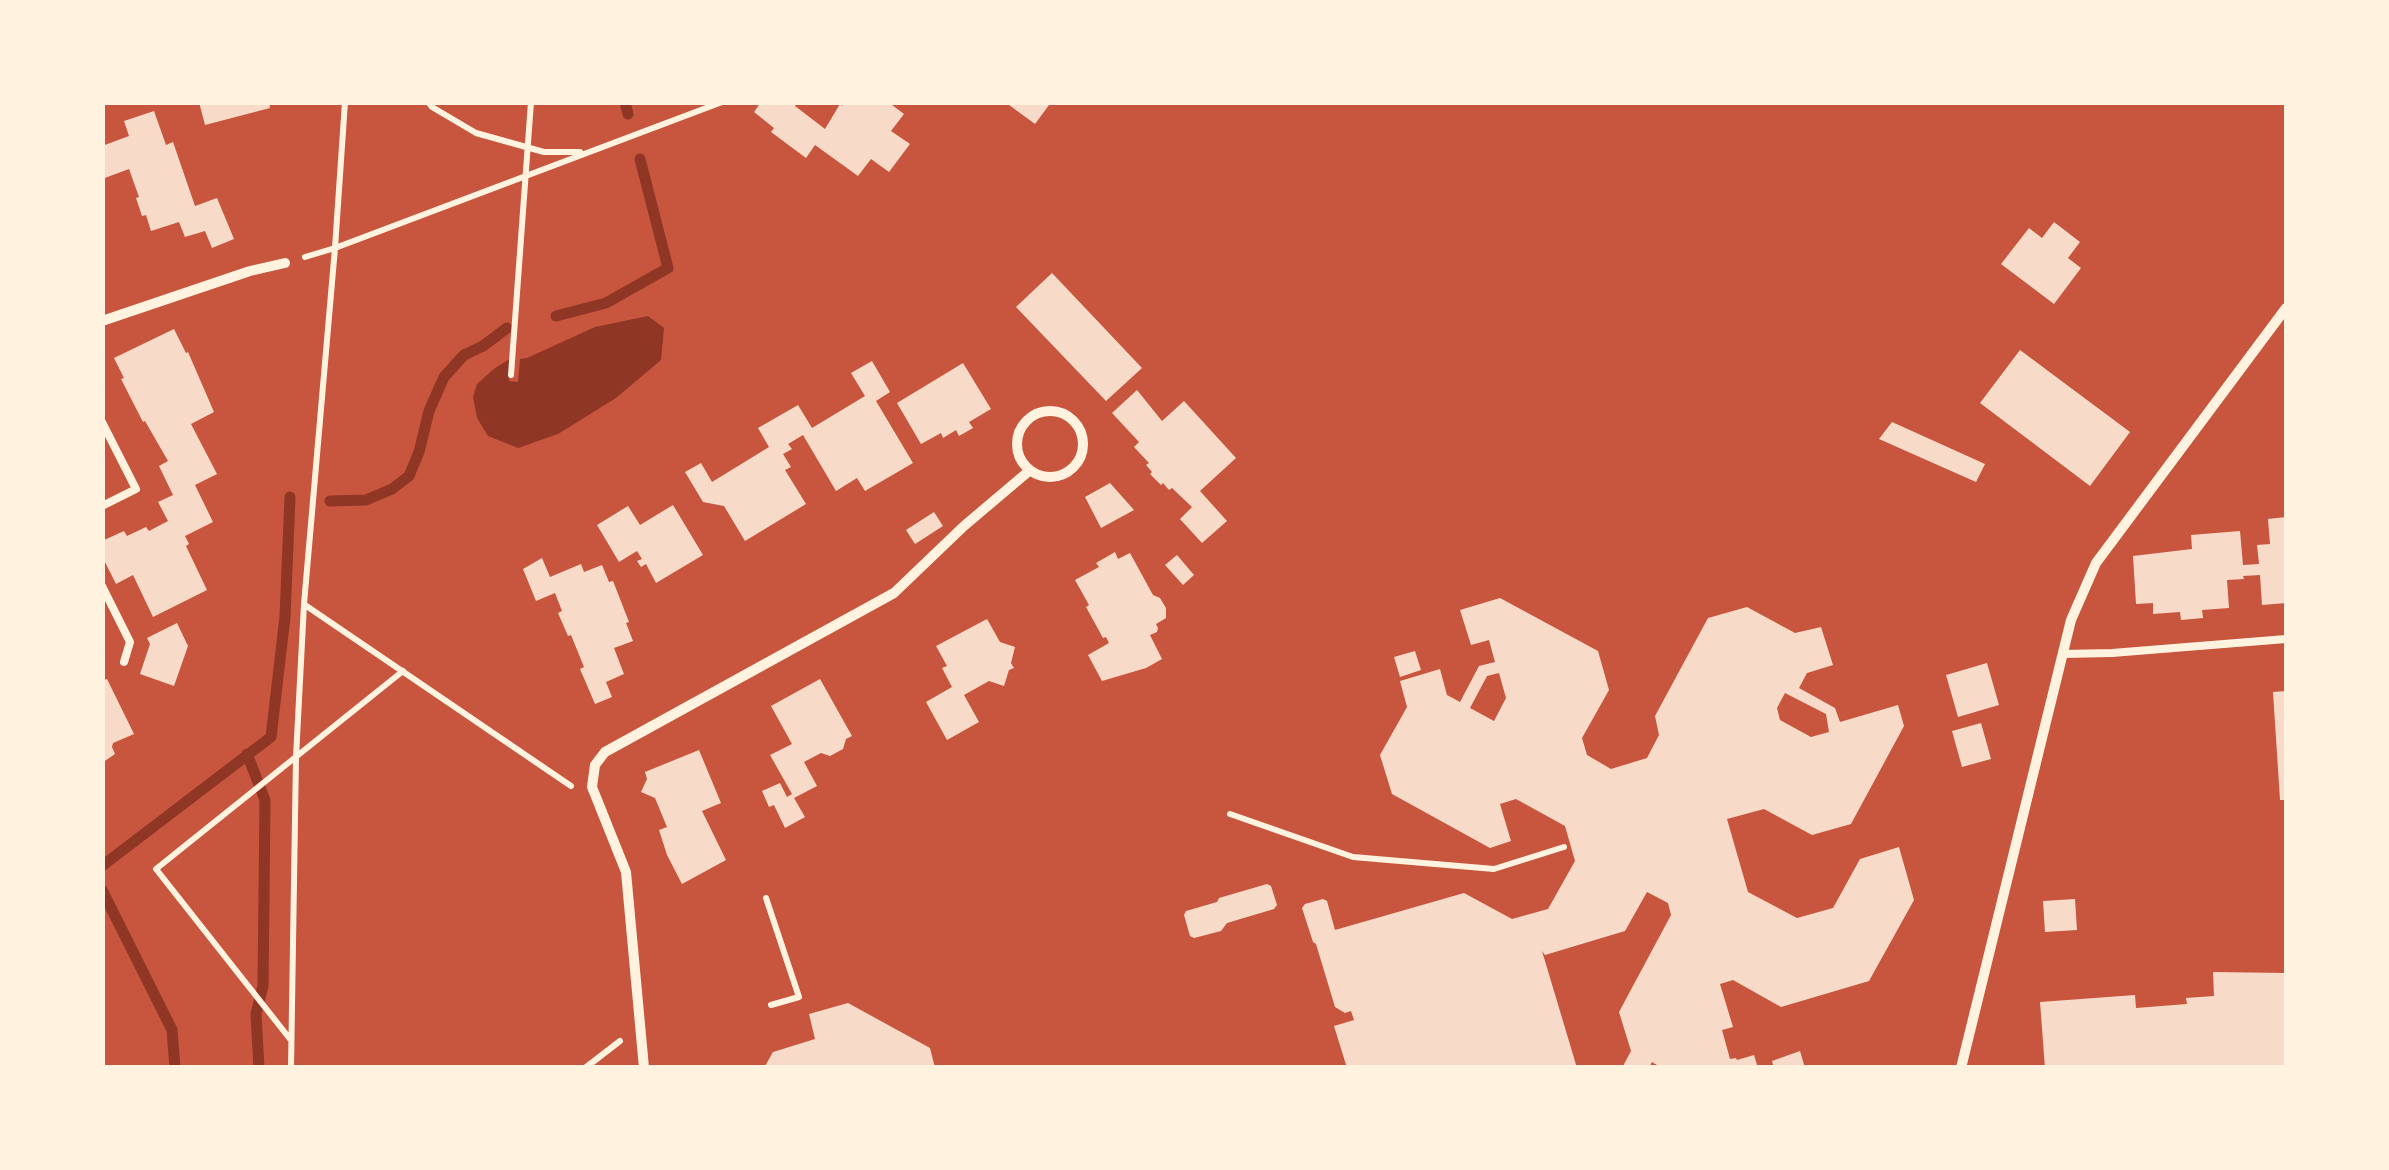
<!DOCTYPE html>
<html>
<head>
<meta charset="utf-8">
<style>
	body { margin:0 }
	#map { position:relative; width:2389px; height:1170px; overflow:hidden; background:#c8553d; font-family:Figtree,sans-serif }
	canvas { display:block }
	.frame { position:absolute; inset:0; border:105px solid #fff3e0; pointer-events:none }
</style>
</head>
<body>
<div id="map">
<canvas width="2389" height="1170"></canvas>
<div class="frame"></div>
</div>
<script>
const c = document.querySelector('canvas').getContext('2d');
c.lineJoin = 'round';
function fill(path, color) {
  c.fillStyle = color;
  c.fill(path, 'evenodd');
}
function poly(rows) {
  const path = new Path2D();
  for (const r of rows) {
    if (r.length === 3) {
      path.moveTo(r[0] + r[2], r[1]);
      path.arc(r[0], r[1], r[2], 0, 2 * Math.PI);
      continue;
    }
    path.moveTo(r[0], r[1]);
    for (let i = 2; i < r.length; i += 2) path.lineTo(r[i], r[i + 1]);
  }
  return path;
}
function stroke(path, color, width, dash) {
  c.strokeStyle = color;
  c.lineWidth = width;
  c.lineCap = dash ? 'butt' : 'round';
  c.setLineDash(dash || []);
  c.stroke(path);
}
fill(poly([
	[648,316,664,328,661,360,616,398,558,434,518,448,488,436,477,418,473,397,477,384,495,368,510,359,509,381,518,382,520,359,527,358,595,327]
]), '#8f3625');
stroke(poly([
	[625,102,628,114],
	[556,316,606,303,668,268,640,159],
	[330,501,366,500,392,489,409,476,419,452,429,411,444,377,464,355,483,346,507,328],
	[247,754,265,800,263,986,256,1014,259,1068],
	[102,866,271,737,285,617,290,497],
	[102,890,172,1030,175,1068]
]), '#8f3625', 11);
fill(poly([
	[199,102,269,102,270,108,205,125],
	[789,102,794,102,796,104,795,106,825,129,840,104,842,106,845,102,888,102,904,114,891,131,910,144,889,172,871,159,858,176,815,145,806,158,771,132,774,128,754,112,761,102],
	[1005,102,1045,102,1049,105,1035,124],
	[154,111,166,145,173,142,195,206,217,198,234,239,212,248,205,231,185,237,179,222,151,231,146,215,142,216,136,198,139,197,129,169,102,179,102,146,129,136,124,121],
	[2054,222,2080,242,2068,258,2081,268,2054,304,2001,264,2029,228,2042,238],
	[1052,273,1142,368,1106,401,1016,307],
	[174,329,186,353,188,352,214,412,191,424,217,474,195,485,213,522,185,536,189,544,186,546,207,590,153,617,133,575,116,584,102,556,102,541,124,531,127,536,146,527,149,531,168,521,158,502,173,495,159,466,168,461,145,421,143,422,121,379,124,378,114,358],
	[2020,350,2130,432,2090,486,1980,403],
	[872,361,890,392,876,401,913,463,865,491,857,478,836,491,803,435,788,444,792,449,783,454,791,467,785,470,806,504,745,541,724,506,703,502,685,472,701,463,712,482,769,447,758,428,798,405,812,428,865,396,851,373],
	[963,363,991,409,969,422,973,428,959,436,956,430,943,438,941,433,921,444,897,403],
	[1137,390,1162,421,1184,401,1236,458,1200,491,1227,521,1202,543,1180,519,1192,507,1172,488,1169,490,1163,483,1161,485,1150,474,1152,472,1146,465,1149,463,1134,447,1139,442,1112,413],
	[1892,422,1985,464,1976,482,1879,439],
	[1110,483,1134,510,1101,528,1085,497],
	[673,505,703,555,656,583,646,564,641,567,637,561,642,559,637,551,619,562,597,525,628,506,640,525],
	[934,512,943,526,915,544,906,530],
	[2286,517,2286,603,2262,605,2260,575,2243,576,2244,579,2227,580,2229,608,2202,610,2203,618,2181,620,2180,612,2153,614,2153,603,2136,604,2133,556,2192,549,2191,535,2240,531,2243,565,2259,564,2257,545,2270,544,2268,519],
	[1115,552,1118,559,1130,553,1153,595,1160,598,1166,608,1166,618,1156,624,1158,628,1157,632,1150,635,1162,659,1146,668,1102,681,1088,655,1109,643,1106,637,1103,638,1086,607,1089,605,1075,580,1099,567,1096,563],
	[1177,555,1194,575,1183,585,1165,565],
	[542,558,550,577,581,564,584,572,602,565,609,582,613,581,629,622,626,623,633,641,614,648,624,674,606,682,612,697,595,704,580,669,584,667,571,635,568,636,558,613,562,611,555,593,536,601,523,569],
	[1500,598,1598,651,1609,690,1582,738,1587,755,1611,769,1647,758,1659,735,1655,716,1708,618,1747,607,1795,633,1821,627,1833,665,1807,673,1799,688,1835,708,1840,722,1898,705,1904,726,1851,824,1812,835,1764,809,1727,819,1748,892,1797,918,1833,908,1860,859,1899,847,1914,900,1869,981,1781,1007,1733,980,1720,984,1733,1027,1722,1030,1730,1059,1736,1058,1737,1060,1754,1055,1758,1068,1662,1068,1652,1062,1649,1068,1622,1068,1631,1051,1619,1012,1671,915,1668,903,1647,892,1625,931,1545,955,1542,951,1577,1068,1347,1068,1334,1026,1354,1020,1351,1011,1345,1013,1335,1007,1316,944,1313,942,1302,908,1305,904,1323,899,1327,901,1335,930,1464,893,1512,919,1548,909,1575,861,1565,826,1516,799,1500,804,1511,841,1490,848,1392,794,1380,755,1407,707,1400,681,1440,669,1447,695,1460,702,1479,666,1495,662,1489,640,1471,645,1460,610],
	[1499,673,1506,698,1494,721,1470,708,1487,676],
	[1785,693,1826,714,1829,732,1811,737,1780,720,1777,708],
	[987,619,1000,642,1015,647,1011,663,1014,668,1009,670,1004,686,989,681,964,695,979,722,947,740,926,702,952,687,942,668,947,666,936,646],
	[177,623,188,646,174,686,140,674,150,644,147,638],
	[1415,651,1421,670,1400,677,1394,657],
	[1987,663,1999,705,1958,717,1946,675],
	[107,679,134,734,113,743,112,747,115,754,102,763,102,681],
	[820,679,852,736,846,739,843,749,830,756,821,753,804,762,817,786,794,798,805,817,785,828,774,805,769,807,762,791,780,783,787,797,792,794,770,755,792,744,771,706],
	[2286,691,2286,800,2280,800,2273,692],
	[1981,723,1991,759,1962,767,1952,731],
	[699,750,721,803,702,811,726,860,682,884,667,855,659,830,667,827,655,798,641,792,647,779,645,772],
	[1267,884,1271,886,1277,905,1274,909,1227,923,1221,931,1194,938,1190,936,1184,915,1186,911,1217,902,1219,898],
	[2075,899,2077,930,2045,932,2043,901],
	[2213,972,2286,973,2286,1068,2045,1068,2040,1002,2135,995,2136,1008,2187,1004,2186,998,2214,996],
	[848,1003,930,1048,935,1068,764,1068,773,1052,815,1039,809,1014],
	[1800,1051,1805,1068,1774,1068,1772,1061]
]), '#f7dbc8');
stroke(poly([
	[428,102,432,107,476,133,544,152,580,152],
	[305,257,335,248,722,102],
	[511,375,531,102],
	[305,605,571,786],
	[1230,814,1353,857,1494,869,1564,847],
	[766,898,799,997,771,1005],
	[290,1039,156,869,403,671],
	[291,1068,296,757,304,604,335,248,345,102],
	[585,1068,620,1041]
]), '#fff3e0', 6);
stroke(poly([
	[102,422,136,489,102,506],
	[102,586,130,642,124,662],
	[2062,654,2112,653,2286,639]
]), '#fff3e0', 8);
stroke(poly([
	[102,321,250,271,285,263],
	[1050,444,33],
	[644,1068,626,872,592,787,595,765,605,752,894,593,964,526,1029,471],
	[1961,1068,2071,620,2096,563,2286,308]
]), '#fff3e0', 10);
</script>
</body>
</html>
